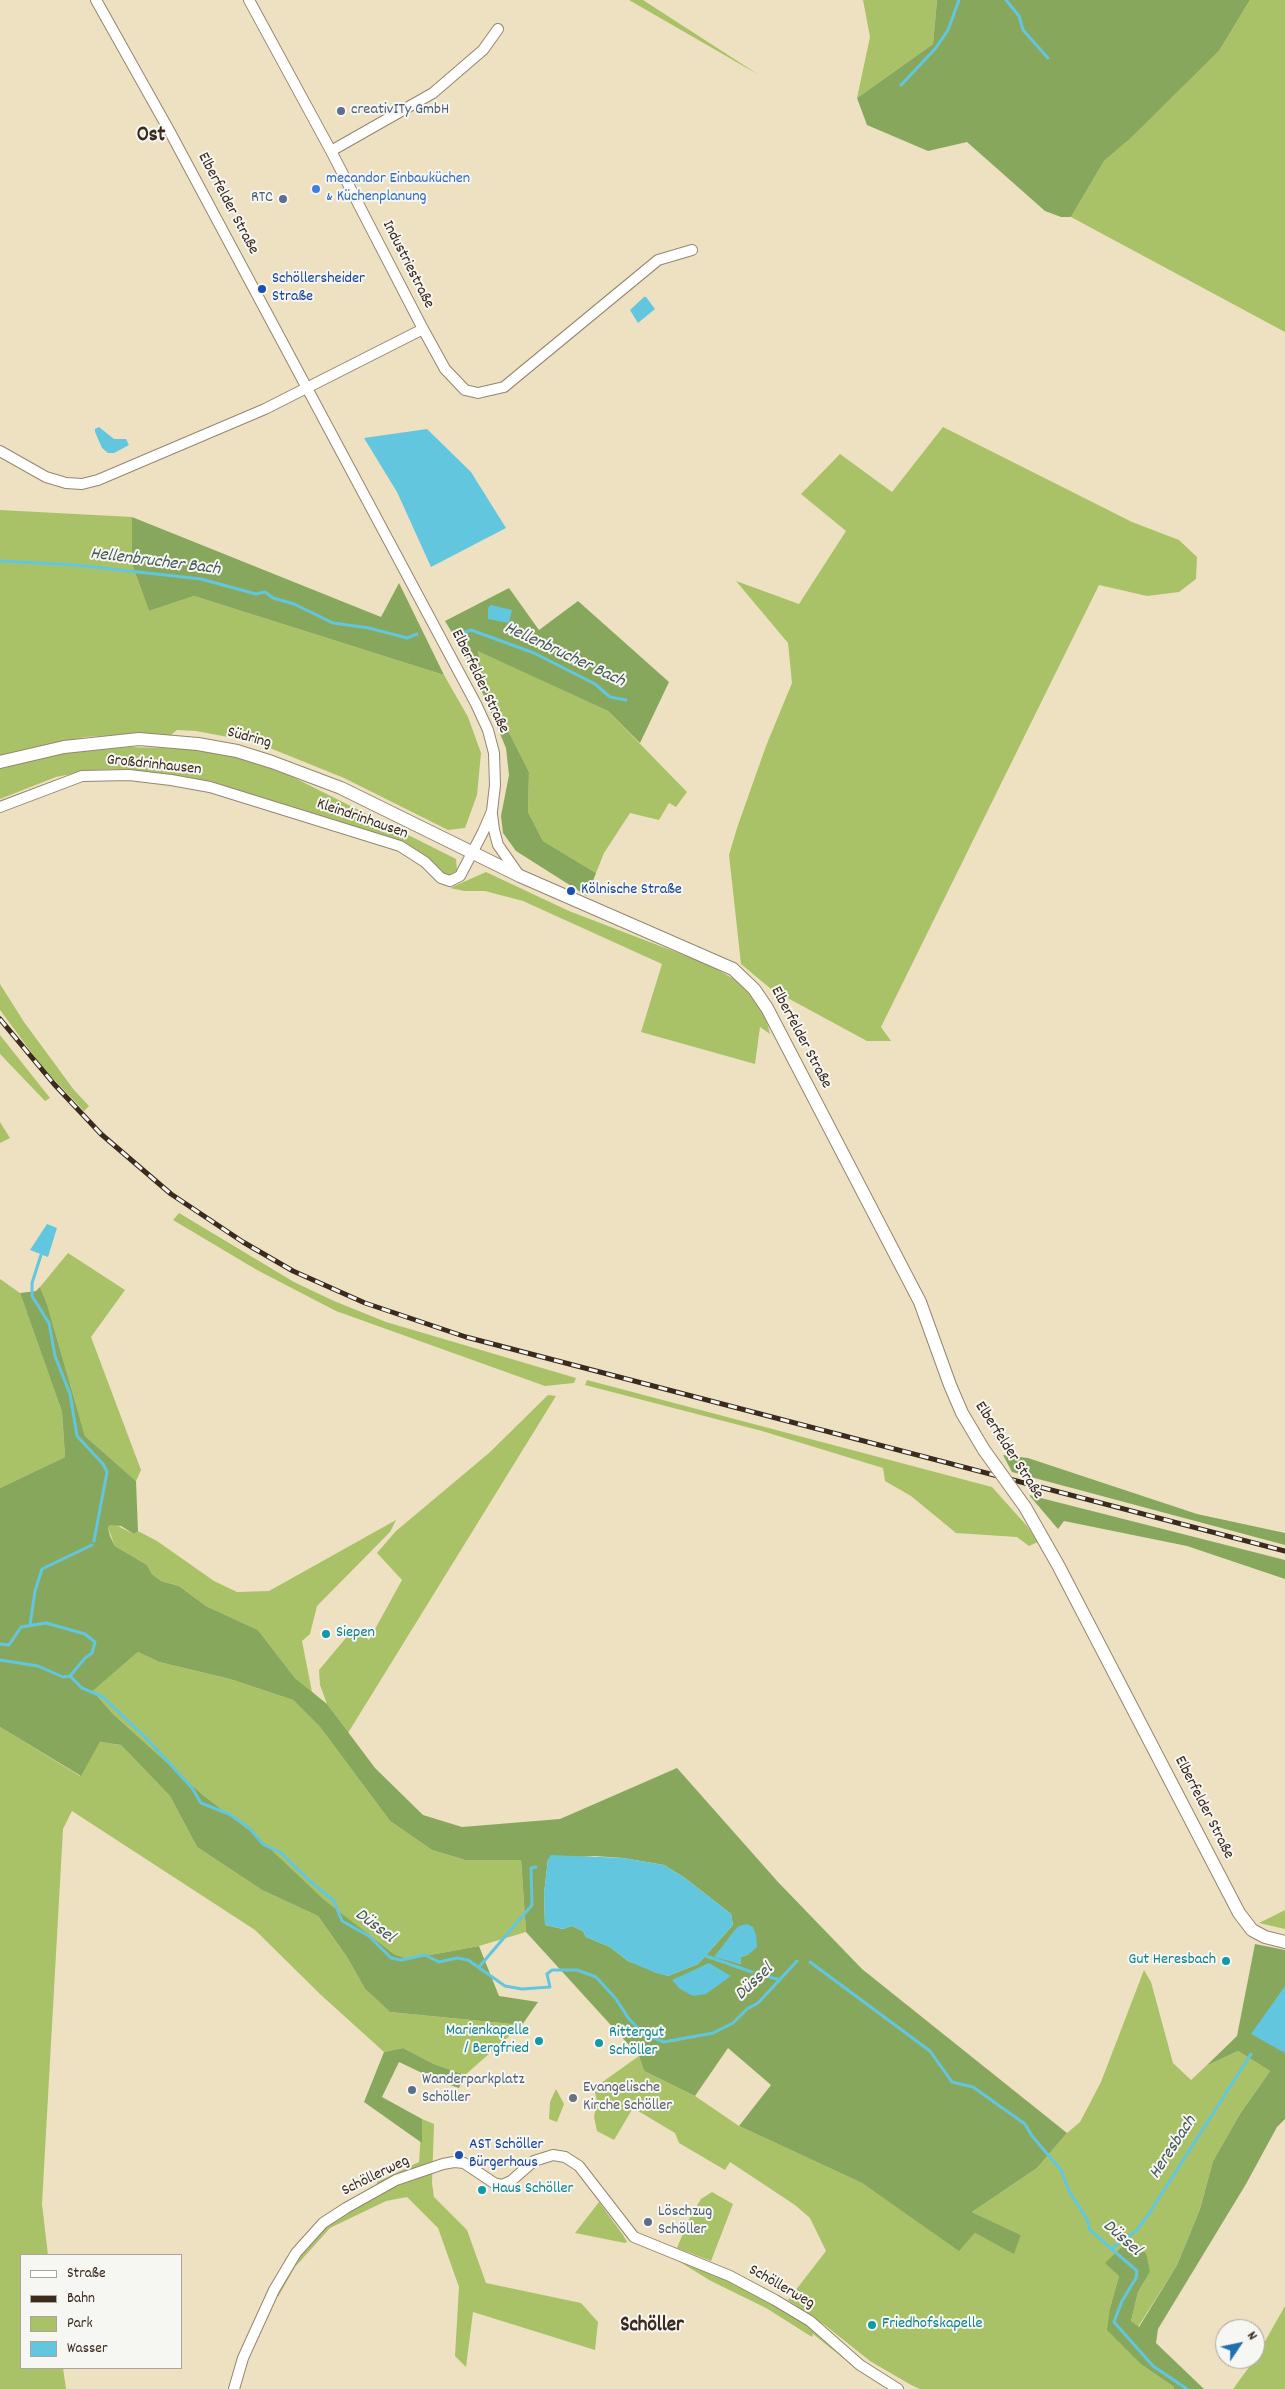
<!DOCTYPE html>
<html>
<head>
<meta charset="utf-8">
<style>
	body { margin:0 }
	#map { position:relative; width:1285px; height:2389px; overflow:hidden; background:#ede1c2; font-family:Dekko,sans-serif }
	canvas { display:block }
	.legend { position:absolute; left:20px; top:2254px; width:162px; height:115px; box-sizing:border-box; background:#f6f6f2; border:1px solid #aba49d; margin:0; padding:6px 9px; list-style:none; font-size:15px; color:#3b2a1e }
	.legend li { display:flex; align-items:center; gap:10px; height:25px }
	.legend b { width:25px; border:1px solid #aba49d }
	.north { position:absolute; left:1215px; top:2319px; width:50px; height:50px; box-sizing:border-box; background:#f6f6f2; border:1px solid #aba49d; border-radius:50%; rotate:56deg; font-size:14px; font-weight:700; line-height:20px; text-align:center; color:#3b2a1e }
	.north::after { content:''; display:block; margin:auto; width:18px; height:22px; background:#1f6fb2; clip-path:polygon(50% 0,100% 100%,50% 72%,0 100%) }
</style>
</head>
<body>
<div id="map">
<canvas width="1285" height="2389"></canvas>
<ul class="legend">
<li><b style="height:6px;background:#fff"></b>Straße</li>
<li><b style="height:6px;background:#3b2a1e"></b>Bahn</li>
<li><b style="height:14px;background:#aac267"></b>Park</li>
<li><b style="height:14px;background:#62c6df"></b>Wasser</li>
</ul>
<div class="north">N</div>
</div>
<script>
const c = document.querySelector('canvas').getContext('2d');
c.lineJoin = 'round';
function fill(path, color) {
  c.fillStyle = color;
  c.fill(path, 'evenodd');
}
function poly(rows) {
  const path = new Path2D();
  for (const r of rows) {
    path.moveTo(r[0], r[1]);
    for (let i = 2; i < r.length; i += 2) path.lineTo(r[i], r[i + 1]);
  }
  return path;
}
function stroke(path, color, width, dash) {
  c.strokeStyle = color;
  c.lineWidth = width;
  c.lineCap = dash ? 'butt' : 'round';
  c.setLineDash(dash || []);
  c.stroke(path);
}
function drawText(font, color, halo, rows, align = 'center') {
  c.font = font + ' Dekko,sans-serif';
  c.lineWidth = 4;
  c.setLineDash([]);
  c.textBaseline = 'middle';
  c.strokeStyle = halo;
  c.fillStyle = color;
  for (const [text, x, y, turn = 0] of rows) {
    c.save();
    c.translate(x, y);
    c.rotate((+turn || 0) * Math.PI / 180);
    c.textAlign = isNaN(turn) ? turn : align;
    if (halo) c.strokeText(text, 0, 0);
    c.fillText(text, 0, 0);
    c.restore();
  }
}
fill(poly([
	[629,0,643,0,759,75],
	[863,0,937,0,933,44,857,98,870,37],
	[1250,0,1285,0,1285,332,1071,217,1104,161,1131,138,1219,51],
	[943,427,1132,522,1179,540,1197,557,1196,579,1179,592,1147,596,1099,585,881,1027,891,1041,867,1041,771,989,741,964,729,855,737,828,766,746,792,683,788,643,736,581,799,604,846,531,801,494,840,454,892,492],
	[0,510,132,517,132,564,149,611,194,596,444,675,468,717,481,753,477,795,465,828,448,830,344,778,255,742,196,731,177,730,170,736,132,734,85,737,0,756],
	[478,650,608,711,687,792,676,807,669,803,659,820,630,813,604,853,596,873,543,841,528,812,529,772,484,683],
	[129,747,197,749,239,756,277,769,456,859,457,871,450,875,441,873,431,862,410,847,385,838,234,789,189,778,128,769,92,770,56,777,0,799,0,769,55,754],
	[486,872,569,911,707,964,736,980,755,1000,766,1019,770,1034,760,1027,755,1064,641,1032,662,964,523,901,485,891,464,891,450,888],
	[0,984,24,1022,74,1090,89,1106,84,1111,43,1068,0,1010],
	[0,1035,50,1098,45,1101,0,1054],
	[0,1122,10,1138,0,1143],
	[179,1213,294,1282,334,1301,386,1322,576,1378,574,1383,545,1386,336,1311,257,1270,173,1220],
	[68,1253,125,1290,91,1337,141,1470,136,1481,85,1436,47,1304,40,1287],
	[0,1279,20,1293,62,1412,65,1457,0,1488],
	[587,1380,992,1487,1027,1526,1038,1542,1029,1546,1017,1537,956,1533,911,1496,885,1481,883,1468,762,1431,585,1385],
	[548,1395,556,1396,348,1733,327,1704,320,1685,319,1670,355,1627,369,1640,402,1580,377,1553,396,1531,489,1453],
	[396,1520,390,1532,317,1606,310,1634,302,1641,312,1692,295,1678,258,1630,206,1606,179,1586,161,1581,152,1574,147,1565,115,1546,108,1528,110,1525,116,1525,134,1534,138,1531,157,1541,214,1581,237,1592,269,1591],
	[138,1652,159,1662,230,1679,293,1700,320,1727,390,1821,432,1850,465,1860,521,1860,526,1932,479,1946,408,1959,394,1954,322,1899,258,1837,203,1795,113,1714,93,1691],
	[0,1727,80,1776,100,1742,121,1745,170,1796,197,1847,262,1890,318,1916,347,1957,365,1989,390,2012,522,2025,465,2075,434,2064,403,2048,384,2052,321,1995,255,1930,72,1811,63,1829,42,2204,48,2255,21,2255,21,2368,63,2368,66,2389,0,2389],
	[1285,1910,1285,1929,1259,1923],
	[1144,1970,1151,1982,1173,2063,1191,2080,1206,2066,1238,2051,1270,2071,1240,2114,1213,2161,1200,2209,1177,2265,1138,2327,1131,2321,1138,2292,1150,2272,1119,2276,1110,2308,1142,2365,1174,2387,1174,2389,920,2389,911,2385,870,2361,826,2326,788,2300,826,2251,810,2218,795,2205,730,2162,725,2170,679,2143,675,2133,633,2108,614,2140,597,2131,594,2117,597,2101,594,2088,639,2056,644,2071,695,2096,739,2126,862,2183,959,2250,975,2233,1014,2253,1021,2235,972,2212,1037,2168,1067,2133,1080,2122,1101,2082],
	[556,2089,564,2104,557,2122,549,2119,550,2102],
	[422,2119,434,2124,432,2183,434,2197,467,2230,486,2283,581,2303,598,2322,595,2350,473,2312,466,2367,455,2356,459,2287,438,2228,407,2197,386,2201,330,2228,295,2267,278,2297,276,2293,291,2265,314,2238,338,2217,376,2194,377,2182,419,2162],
	[712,2192,733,2204,711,2261,677,2248,689,2219,701,2199],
	[599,2202,623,2235,627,2242,625,2243,575,2233],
	[675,2259,751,2290,814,2328,857,2369,813,2334,812,2337,766,2308,711,2281],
	[1285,2306,1285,2389,1233,2389,1255,2359]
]), '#aac267');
fill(poly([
	[937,0,1250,0,1219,51,1131,138,1104,161,1071,217,1061,217,1045,211,967,142,928,151,867,125,857,98,933,44],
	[132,517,381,617,399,583,444,675,194,596,149,611,132,564],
	[509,588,539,630,578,601,669,682,640,743,608,711,478,651,484,683,529,772,528,812,543,841,596,873,587,896,516,851,503,833,501,816,509,775,506,748,469,661,445,621],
	[40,1287,47,1304,85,1436,136,1481,138,1531,134,1534,121,1526,110,1525,108,1528,110,1536,115,1546,147,1565,152,1574,161,1581,179,1586,206,1606,258,1630,295,1678,327,1704,375,1768,423,1815,462,1827,560,1819,677,1768,778,1882,862,1969,1067,2133,1037,2168,972,2212,1021,2235,1014,2254,975,2233,959,2251,862,2183,739,2126,771,2085,728,2048,695,2096,644,2071,639,2056,526,1932,521,1860,465,1860,432,1850,390,1821,320,1727,293,1700,230,1679,159,1662,138,1652,93,1691,113,1714,203,1795,258,1837,323,1899,394,1954,408,1959,479,1946,499,1996,538,2002,522,2025,390,2012,365,1989,347,1957,318,1916,262,1890,197,1847,170,1796,121,1745,100,1742,81,1776,0,1727,0,1488,65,1457,62,1412,20,1293,36,1291],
	[594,1856,623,1858,664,1865,685,1878,731,1914,733,1925,698,1964,668,1976,628,1961,610,1947,586,1937,583,1931,572,1926,563,1929,545,1925,544,1894,548,1859],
	[749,1954,741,1957,741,1964,714,1956],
	[1003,1455,1028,1458,1197,1514,1285,1533,1285,1545,1012,1472],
	[1029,1495,1285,1560,1285,1579,1187,1546,1064,1521,1058,1529],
	[1255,1944,1285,1950,1285,2119,1277,2127,1246,2184,1158,2329,1156,2343,1204,2389,1174,2389,1174,2387,1142,2365,1107,2330,1110,2308,1119,2276,1105,2263,1125,2244,1146,2253,1150,2272,1138,2292,1131,2321,1139,2327,1177,2265,1200,2209,1213,2161,1240,2114,1270,2071,1238,2051,1206,2066,1237,2036],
	[403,2048,434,2064,465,2075,459,2088,441,2082,399,2062,382,2097,422,2119,422,2143,364,2102,384,2052]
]), '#87a85c');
fill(poly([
	[644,297,646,297,655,309,638,323,630,310],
	[99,427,114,439,126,439,129,445,114,453,108,453,102,448,95,432,95,429],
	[427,429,471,472,506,528,431,567,397,492,364,438],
	[491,605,512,610,509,623,488,619,488,608],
	[47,1224,57,1228,48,1257,30,1250],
	[551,1855,623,1858,664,1865,685,1878,731,1914,733,1925,698,1964,668,1976,656,1973,628,1961,610,1947,586,1937,583,1931,572,1926,563,1929,545,1925,544,1894,548,1859],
	[747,1924,753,1927,756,1935,757,1947,749,1954,741,1957,741,1964,714,1957,734,1931,739,1926],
	[709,1963,731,1976,706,1994,693,1996,680,1989,672,1980],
	[1285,1986,1285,2053,1251,2034]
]), '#62c6df');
stroke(poly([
	[1006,0,1019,16,1023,30,1048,58],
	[901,85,935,49,948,30,959,0],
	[0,561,75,565,201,579,256,594,265,592,273,598,294,604,333,623,369,628,407,638,417,634],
	[463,633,471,630,534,653,595,684,610,697,626,700],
	[41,1255,32,1283,32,1296,49,1323,55,1356,70,1394,77,1436,103,1464,107,1472,94,1541],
	[30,1625,35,1591,42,1569,92,1545],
	[0,1644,9,1645,21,1627,46,1623,85,1634,95,1642,92,1653,85,1658,70,1676,82,1688,103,1697,147,1739,192,1788,201,1803,229,1814,249,1828,264,1845,280,1852,311,1882,334,1901,342,1921,369,1936,391,1958,401,1960,425,1955,439,1962,457,1958,468,1960,505,1986,522,1989,550,1987,547,1974,552,1970,577,1970,596,1977,616,1999,629,2019,644,2034,664,2042,713,2033,733,2023,747,2009,758,2003,797,1961],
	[0,1660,38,1666,63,1677,70,1676],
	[703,1955,752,1972],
	[810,1962,930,2051,952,2082,973,2087,1025,2124,1032,2136,1061,2170,1069,2191,1087,2219,1090,2230,1137,2271,1136,2278,1122,2301,1114,2322,1153,2366,1187,2389],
	[479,1967,532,1905,531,1868,536,1867],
	[759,1974,780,1980],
	[1111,2249,1136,2231,1148,2215,1251,2054]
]), '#62c6df', 3);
const minor = poly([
	[249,0,331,151,423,329,445,369,465,390,478,393,504,387,658,260,692,250],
	[331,151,433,93,483,50,498,29],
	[0,451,46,477,66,483,82,484,98,480,265,409,423,329],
	[0,807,82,776,129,775,171,780,210,787,400,846,425,862,441,878,450,881,460,876,483,832,492,811,495,785,494,753,488,730,476,704,170,132,96,0],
	[492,814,494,830,498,845,519,875],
	[234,2389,243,2358,274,2290,296,2253,323,2223,346,2208,396,2180,443,2164,454,2162,464,2163,494,2183,502,2185,511,2181,534,2161,553,2155,565,2157,579,2166,634,2237,730,2276,775,2300,810,2321,860,2365,898,2389]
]);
const major = poly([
	[0,762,64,747,139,739,198,744,237,751,272,762,341,788,520,876,733,969,754,989,767,1008,920,1302,950,1385,962,1413,984,1450],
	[1025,1507,1058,1565,1239,1913,1252,1930,1265,1937,1285,1942]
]);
stroke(minor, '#948670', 12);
stroke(major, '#948670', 14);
stroke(minor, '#fff', 10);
stroke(major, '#fff', 12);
const rail = poly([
	[0,1019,54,1084,101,1134,171,1194,243,1242,293,1271,365,1303,466,1337,1285,1551]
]);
stroke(rail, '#3b2a1e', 5);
stroke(rail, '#f6f6f2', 3, [9]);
const majorBridge = poly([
	[984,1450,1025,1507]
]);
stroke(majorBridge, '#948670', 14, []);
stroke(majorBridge, '#fff', 12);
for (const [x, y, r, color] of [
	[341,111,5,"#5c6f8a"],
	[316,189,5,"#3f7fe0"],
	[283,199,5,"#5c6f8a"],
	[262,289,5,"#1a4fb4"],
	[571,891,5,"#1a4fb4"],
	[326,1634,5,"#0f9aa8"],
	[1226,1961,5,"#0f9aa8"],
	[539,2041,5,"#0f9aa8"],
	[599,2043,5,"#0f9aa8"],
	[412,2090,5,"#5c6f8a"],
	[573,2098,5,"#6b7280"],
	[459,2155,5,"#1a4fb4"],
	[482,2190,5,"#0f9aa8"],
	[648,2222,5,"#5c6f8a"],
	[872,2325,5,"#0f9aa8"]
]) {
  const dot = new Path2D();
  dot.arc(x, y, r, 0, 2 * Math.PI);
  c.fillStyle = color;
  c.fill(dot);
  stroke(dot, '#f6f6f2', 2);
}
drawText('16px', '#4e5e75', '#f6f6f2', [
	["creativITy GmbH",351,111],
	["RTC",273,199,"right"],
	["Wanderparkplatz",422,2081],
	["Schöller",422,2099],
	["Löschzug",658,2213],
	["Schöller",658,2231]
], 'left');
drawText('16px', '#366cbe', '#f6f6f2', [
	["mecandor Einbauküchen",326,180],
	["& Küchenplanung",326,198]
], 'left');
drawText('16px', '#3b2a1e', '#f6f6f2', [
	["Elberfelder Straße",227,204,62],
	["Industriestraße",407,265,63],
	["Elberfelder Straße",479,682,64],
	["Südring",249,739,15],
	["Großdrinhausen",154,766,6],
	["Kleindrinhausen",362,820,19],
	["Elberfelder Straße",800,1038,62],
	["Elberfelder Straße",1008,1451,57],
	["Elberfelder Straße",1203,1808,63],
	["Schöllerweg",376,2177,-26],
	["Schöllerweg",781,2288,30]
]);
drawText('16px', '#164399', '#f6f6f2', [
	["Schöllersheider",272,280],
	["Straße",272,298],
	["Kölnische Straße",581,891],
	["AST Schöller",469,2146],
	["Bürgerhaus",469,2164]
], 'left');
drawText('16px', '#0d838f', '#f6f6f2', [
	["Siepen",336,1634],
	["Gut Heresbach",1216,1961,"right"],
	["Marienkapelle",529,2032,"right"],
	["/ Bergfried",529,2050,"right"],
	["Rittergut",609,2034],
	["Schöller",609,2052],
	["Haus Schöller",492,2190],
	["Friedhofskapelle",882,2325]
], 'left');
drawText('16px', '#5b616d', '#f6f6f2', [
	["Evangelische",583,2089],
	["Kirche Schöller",583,2107]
], 'left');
drawText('italic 18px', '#475958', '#f6f6f2', [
	["Hellenbrucher Bach",155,563,7],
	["Hellenbrucher Bach",564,656,25],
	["Düssel",374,1927,37],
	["Düssel",755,1983,-43],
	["Heresbach",1174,2148,-57],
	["Düssel",1121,2239,42]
]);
drawText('bold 21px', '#3b2a1e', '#f6f6f2', [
	["Ost",151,137],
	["Schöller",652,2327]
]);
</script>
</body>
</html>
